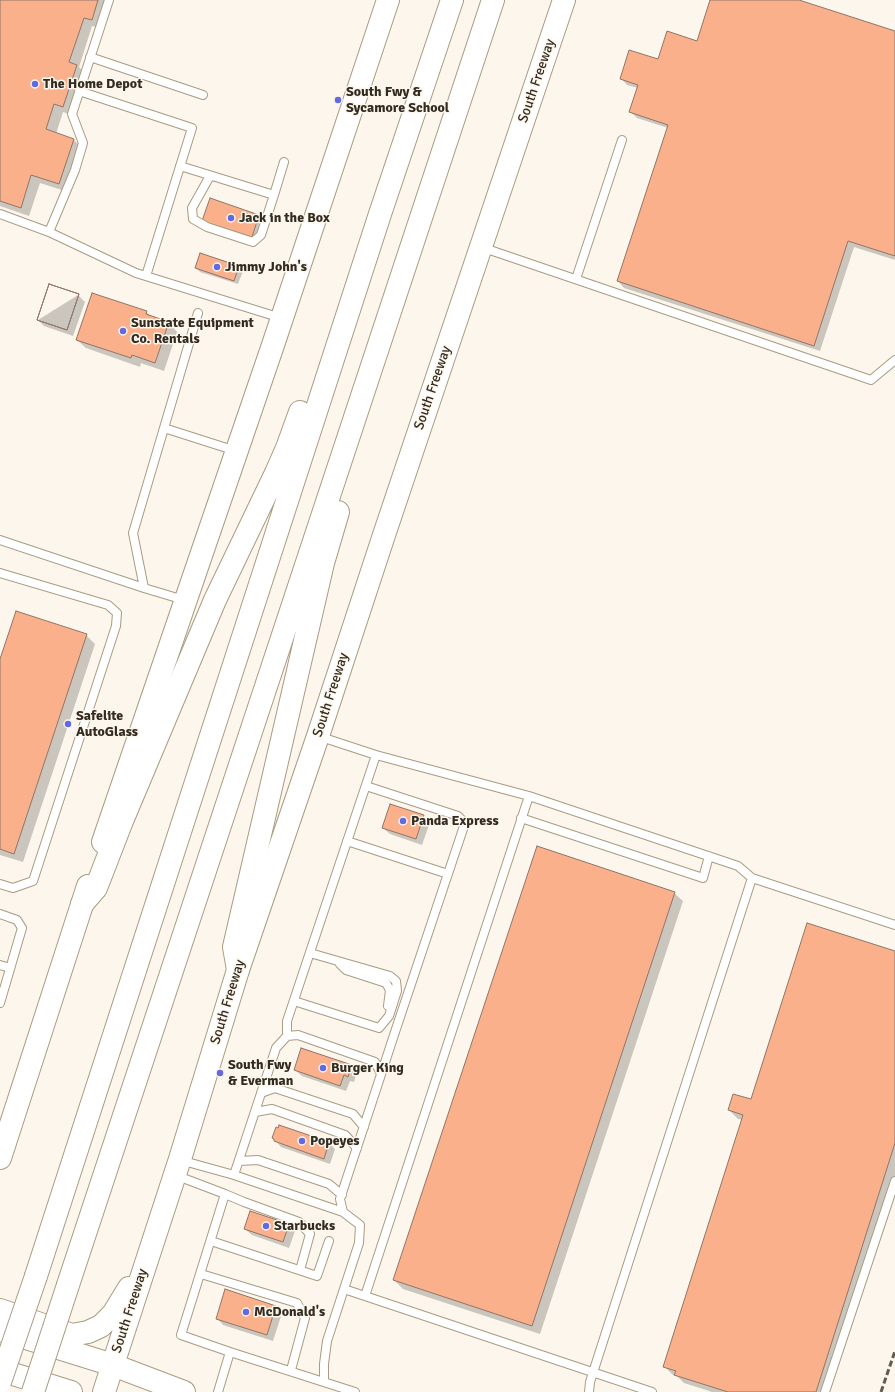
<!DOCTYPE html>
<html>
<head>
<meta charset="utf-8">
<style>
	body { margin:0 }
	canvas { display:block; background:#fdf6ec }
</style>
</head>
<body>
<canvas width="895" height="1392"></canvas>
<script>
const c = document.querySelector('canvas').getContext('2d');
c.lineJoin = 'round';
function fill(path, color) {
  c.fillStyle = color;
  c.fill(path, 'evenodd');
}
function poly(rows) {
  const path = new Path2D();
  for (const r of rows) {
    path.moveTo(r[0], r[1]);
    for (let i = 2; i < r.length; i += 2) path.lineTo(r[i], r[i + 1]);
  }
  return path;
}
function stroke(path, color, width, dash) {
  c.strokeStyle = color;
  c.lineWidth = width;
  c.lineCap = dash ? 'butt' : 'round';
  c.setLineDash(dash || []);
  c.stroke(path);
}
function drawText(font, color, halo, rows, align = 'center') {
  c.font = font + ' Signika,sans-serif';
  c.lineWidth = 3;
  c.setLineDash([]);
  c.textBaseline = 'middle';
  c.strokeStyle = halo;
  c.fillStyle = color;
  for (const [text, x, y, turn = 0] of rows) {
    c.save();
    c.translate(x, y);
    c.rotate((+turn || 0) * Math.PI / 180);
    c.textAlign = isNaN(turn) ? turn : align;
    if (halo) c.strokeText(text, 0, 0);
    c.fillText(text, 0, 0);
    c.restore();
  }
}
fill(poly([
	[0,0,110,0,100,28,92,26,79,67,85,74,72,115,63,112,56,134,74,140,82,148,68,192,40,183,29,216,0,206],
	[711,0,795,0,895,32,895,260,854,247,820,351,624,288,618,281,668,128,637,118,631,112,638,88,627,85,621,78,697,42],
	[259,216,265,223,258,243,239,236,238,240,204,221],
	[239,266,243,271,238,284,200,272,196,268],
	[78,295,85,302,73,336,44,326,38,320],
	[146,312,152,317,169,323,177,332,164,371,141,363,140,367,86,348,77,340],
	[86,635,95,644,23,862,0,855,0,662],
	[423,816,430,822,422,845,390,834,383,828],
	[674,893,683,901,540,1334,403,1289,394,1280],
	[895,952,895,1178,827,1392,712,1392,684,1383,678,1377,673,1375,664,1366,743,1120,738,1119,729,1110,752,1101],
	[351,1066,357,1072,354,1082,350,1081,346,1091,302,1076,295,1070],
	[275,1140,329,1143,335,1149,330,1164,281,1147],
	[288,1224,295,1231,289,1248,252,1235,245,1229],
	[276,1307,282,1313,273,1341,223,1325,217,1318]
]), '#0003');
const building = poly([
	[0,0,98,0,92,20,84,18,69,62,77,65,63,107,54,104,46,129,74,139,59,184,31,175,21,208,0,201,0,0],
	[710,0,799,0,895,31,895,256,848,241,814,346,617,281,668,125,629,112,638,85,620,79,629,50,658,59,667,31,697,41,710,0],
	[210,198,259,215,252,237,233,231,232,234,225,229,202,221,210,198],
	[200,253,239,266,234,281,195,268,200,253],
	[49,284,79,294,67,330,37,320,49,284],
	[49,284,79,294,67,330,37,320,49,284],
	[92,293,147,311,146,314,169,322,155,363,132,355,131,358,76,340,92,293],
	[16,611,87,634,14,854,0,849,0,659,16,611],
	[390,804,424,815,416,839,382,828,390,804],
	[537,846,675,892,532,1326,393,1280,537,846],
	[807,923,895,951,895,1143,816,1392,728,1392,674,1375,676,1371,663,1367,743,1115,728,1110,733,1094,751,1099,807,923],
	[301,1048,352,1065,348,1077,344,1075,340,1086,294,1070,301,1048],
	[279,1125,329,1142,324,1159,274,1141,274,1139,272,1138,276,1127,278,1128,279,1125],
	[250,1211,289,1224,283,1242,244,1229,250,1211],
	[225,1289,276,1306,267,1335,216,1319,225,1289]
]);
fill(building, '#fab08b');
stroke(building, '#907567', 1);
const lane = poly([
	[109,0,72,114,83,143,75,170,49,232,136,273,281,318],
	[90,57,203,95],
	[79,91,192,128,146,276],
	[180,166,274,195,284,162],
	[210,176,192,208,193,219,207,227,253,242,261,235,274,195],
	[0,214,49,232],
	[481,247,871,380,895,360],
	[576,279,622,140],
	[164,428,236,451],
	[0,540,144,588],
	[0,573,108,605,117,613,116,626,33,881,13,888,0,884],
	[184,600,144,588,133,533,198,313],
	[318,736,376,755,529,796],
	[521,818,703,878,709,856],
	[347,841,448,874],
	[0,914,17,920,22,928,0,1003],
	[340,964,346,970,386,983,390,990,388,1006],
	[0,965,10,968],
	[294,1001,379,1028,389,1016,397,991,396,981,390,976,310,953],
	[287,1036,287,1021,376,755],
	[261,1093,275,1088,353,1114,364,1127],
	[255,1112,272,1109,345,1135,357,1148],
	[180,1160,234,1175,343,1212],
	[239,1161,258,1160,329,1184,342,1195],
	[175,1175,225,1194,181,1335,230,1352,218,1392],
	[234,1175,276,1048,287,1036,298,1035,375,1062,381,1074],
	[225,1194,244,1202,299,1222,310,1234,300,1270],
	[211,1241,317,1276,329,1241],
	[201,1274,297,1303,305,1318,291,1370],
	[344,1289,652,1392],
	[365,1296,529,796,738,866,752,878],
	[230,1352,355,1392],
	[324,1382,324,1364,327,1341,359,1243,360,1225,343,1212,340,1199,395,1032,464,826,463,821,458,816,366,786],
	[589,1392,590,1382,752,878,895,925],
	[825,1392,895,1181]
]);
const secondary = poly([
	[103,842,273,345,388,0],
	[0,1158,88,886],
	[0,1310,72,1335,88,1332,101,1326,113,1314,129,1288],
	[0,1330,113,1365,184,1392],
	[0,1370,71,1392],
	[104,1392,180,1159,238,970,318,736,384,535,564,0]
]);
const highway = poly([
	[82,904,96,888,122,821,215,600,276,473,287,448,300,412],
	[238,970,234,947,323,563,338,512],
	[36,1276,380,214,452,0],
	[68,1285,493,0]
]);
stroke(lane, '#aa9b81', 10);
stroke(secondary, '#aa9b81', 24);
stroke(highway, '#aa9b81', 24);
stroke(lane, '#fff', 8);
stroke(secondary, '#fff', 22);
stroke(highway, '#fff', 22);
stroke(poly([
	[881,1392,895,1351]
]), '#625b51', 3, [6, 3]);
const highwayBridge = poly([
	[0,1382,36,1276],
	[33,1392,68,1285]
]);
stroke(highwayBridge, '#aa9b81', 24, []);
stroke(highwayBridge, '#fff', 22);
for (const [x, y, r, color] of [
	[35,84,4,"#626ae3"],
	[338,100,4,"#626ae3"],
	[231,218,4,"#626ae3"],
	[217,267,4,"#626ae3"],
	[123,331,4,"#626ae3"],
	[68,724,4,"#626ae3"],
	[403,821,4,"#626ae3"],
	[323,1068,4,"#626ae3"],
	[220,1073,4,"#626ae3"],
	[302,1141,4,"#626ae3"],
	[266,1226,4,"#626ae3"],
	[246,1312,4,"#626ae3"]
]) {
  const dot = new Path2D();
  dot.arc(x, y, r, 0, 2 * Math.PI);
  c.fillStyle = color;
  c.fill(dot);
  stroke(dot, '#fdf6ec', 1.5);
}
drawText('14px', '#322b21', '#fdf6ec', [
	["South Freeway",537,81,-71],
	["South Freeway",433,388,-71],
	["South Freeway",331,695,-72],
	["South Freeway",228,1002,-73],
	["South Freeway",130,1311,-72]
]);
drawText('bold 14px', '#322b21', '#fdf6ec', [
	["The Home Depot",43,84],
	["South Fwy &",346,92],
	["Sycamore School",346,108],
	["Jack in the Box",239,218],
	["Jimmy John's",225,267],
	["Sunstate Equipment",131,323],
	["Co. Rentals",131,339],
	["Safelite",76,716],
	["AutoGlass",76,732],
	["Panda Express",411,821],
	["South Fwy",228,1065],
	["& Everman",228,1081],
	["Burger King",331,1068],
	["Popeyes",310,1141],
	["Starbucks",274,1226],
	["McDonald's",254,1312]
], 'left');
</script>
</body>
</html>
